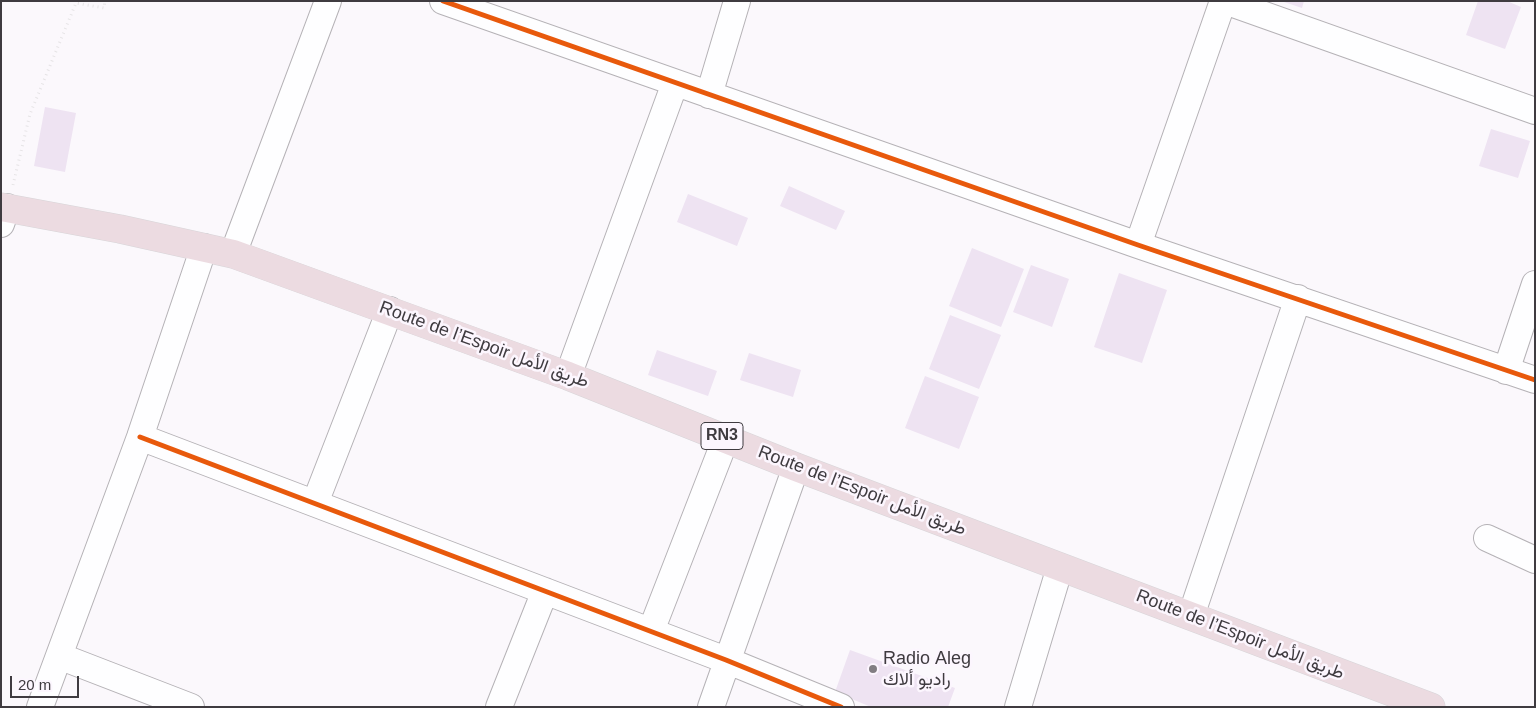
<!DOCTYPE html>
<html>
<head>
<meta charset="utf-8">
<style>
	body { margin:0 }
	#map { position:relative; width:1536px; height:708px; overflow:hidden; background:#fbf8fc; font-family:Arial,sans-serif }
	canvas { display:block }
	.frame { position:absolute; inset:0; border:2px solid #3f3b40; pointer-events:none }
	.scale { position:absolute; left:10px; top:676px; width:69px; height:22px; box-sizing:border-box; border:2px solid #3f3b40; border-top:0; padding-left:6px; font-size:15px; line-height:18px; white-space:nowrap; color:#3f3b40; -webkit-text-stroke:4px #fcf6fe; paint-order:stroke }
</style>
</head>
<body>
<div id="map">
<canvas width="1536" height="708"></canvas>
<div class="frame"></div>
<div class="scale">20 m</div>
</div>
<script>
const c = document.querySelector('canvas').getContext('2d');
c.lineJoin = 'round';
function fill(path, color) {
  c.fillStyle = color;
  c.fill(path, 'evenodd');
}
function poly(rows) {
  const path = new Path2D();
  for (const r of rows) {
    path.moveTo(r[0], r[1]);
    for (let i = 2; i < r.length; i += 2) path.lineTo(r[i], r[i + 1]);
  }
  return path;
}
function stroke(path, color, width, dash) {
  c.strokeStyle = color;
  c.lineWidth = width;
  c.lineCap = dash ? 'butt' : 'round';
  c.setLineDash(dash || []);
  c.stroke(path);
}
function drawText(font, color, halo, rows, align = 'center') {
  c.font = font + ' Arial,Vazirmatn,sans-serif';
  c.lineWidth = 5;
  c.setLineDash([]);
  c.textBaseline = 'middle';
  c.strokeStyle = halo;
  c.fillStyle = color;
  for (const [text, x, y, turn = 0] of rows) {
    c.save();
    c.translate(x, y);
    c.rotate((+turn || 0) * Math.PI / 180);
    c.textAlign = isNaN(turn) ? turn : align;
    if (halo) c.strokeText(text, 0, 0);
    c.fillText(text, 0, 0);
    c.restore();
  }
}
fill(poly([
	[1281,1,1304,1,1302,8],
	[1478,1,1507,1,1521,7,1505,49,1466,35],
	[45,107,76,113,65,172,34,166],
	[1491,129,1530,141,1518,178,1479,166],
	[789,186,845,211,836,230,780,206],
	[688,194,748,218,737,246,677,222],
	[972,248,1024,269,1001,327,949,306],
	[1031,265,1069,279,1052,327,1013,312],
	[1119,273,1167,290,1142,363,1094,347],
	[950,315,1001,335,979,389,929,369],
	[657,350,717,371,708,396,648,375],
	[749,353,801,370,793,397,740,380],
	[925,376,979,397,959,449,905,428],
	[850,650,955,688,948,707,871,707,835,692]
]), '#eee3f2');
const minor = poly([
	[443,1,1138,245,1535,380],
	[1225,1,1535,111],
	[709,95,737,1],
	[1,224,7,207],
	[1138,245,1223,1],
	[233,254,328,1],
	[1506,371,1535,284],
	[568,376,675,83],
	[140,437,726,660,841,707],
	[315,503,390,310],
	[1487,538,1535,560],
	[1191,616,1298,298],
	[651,631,726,438],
	[59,656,191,707],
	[40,707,140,437,204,247],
	[499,707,545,591],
	[711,707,796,467],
	[1018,707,1060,567]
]);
const highway = poly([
	[1,207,120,229,233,254,568,376,796,467,1431,707]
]);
stroke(minor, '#b5b2b6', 28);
stroke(highway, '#d7d5d8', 29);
stroke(poly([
	[13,185,30,114,76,3,104,8,105,1]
]), '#e6e4e6', 3, [1, 4]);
stroke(minor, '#fefeff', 26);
stroke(highway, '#ecdbe1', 28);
stroke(poly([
	[443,1,1138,245,1535,380],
	[140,437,726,660,841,707]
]), '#e8590c', 5);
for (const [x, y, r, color] of [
	[873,669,5,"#817d82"]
]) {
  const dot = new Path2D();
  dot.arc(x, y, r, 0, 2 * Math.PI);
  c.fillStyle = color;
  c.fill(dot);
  stroke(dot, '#fcf6fe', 2);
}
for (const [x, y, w] of [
	[722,436,42]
]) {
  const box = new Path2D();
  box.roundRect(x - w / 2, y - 13.5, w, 27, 4);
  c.fillStyle = '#fcf6fe';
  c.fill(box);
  stroke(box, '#3f3b40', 1);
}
drawText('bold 16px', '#3f3b40', null, [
	["RN3",722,436]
]);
drawText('18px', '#3f3b40', '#fcf6fe', [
	["Route de l’Espoir طريق الأمل",484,345,20],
	["Route de l’Espoir طريق الأمل",862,491,21],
	["Route de l’Espoir طريق الأمل",1240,635,21]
]);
drawText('18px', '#3f3b40', '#fcf6fe', [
	["Radio Aleg",883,659],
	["راديو ألاك",883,680]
], 'left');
</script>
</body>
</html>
